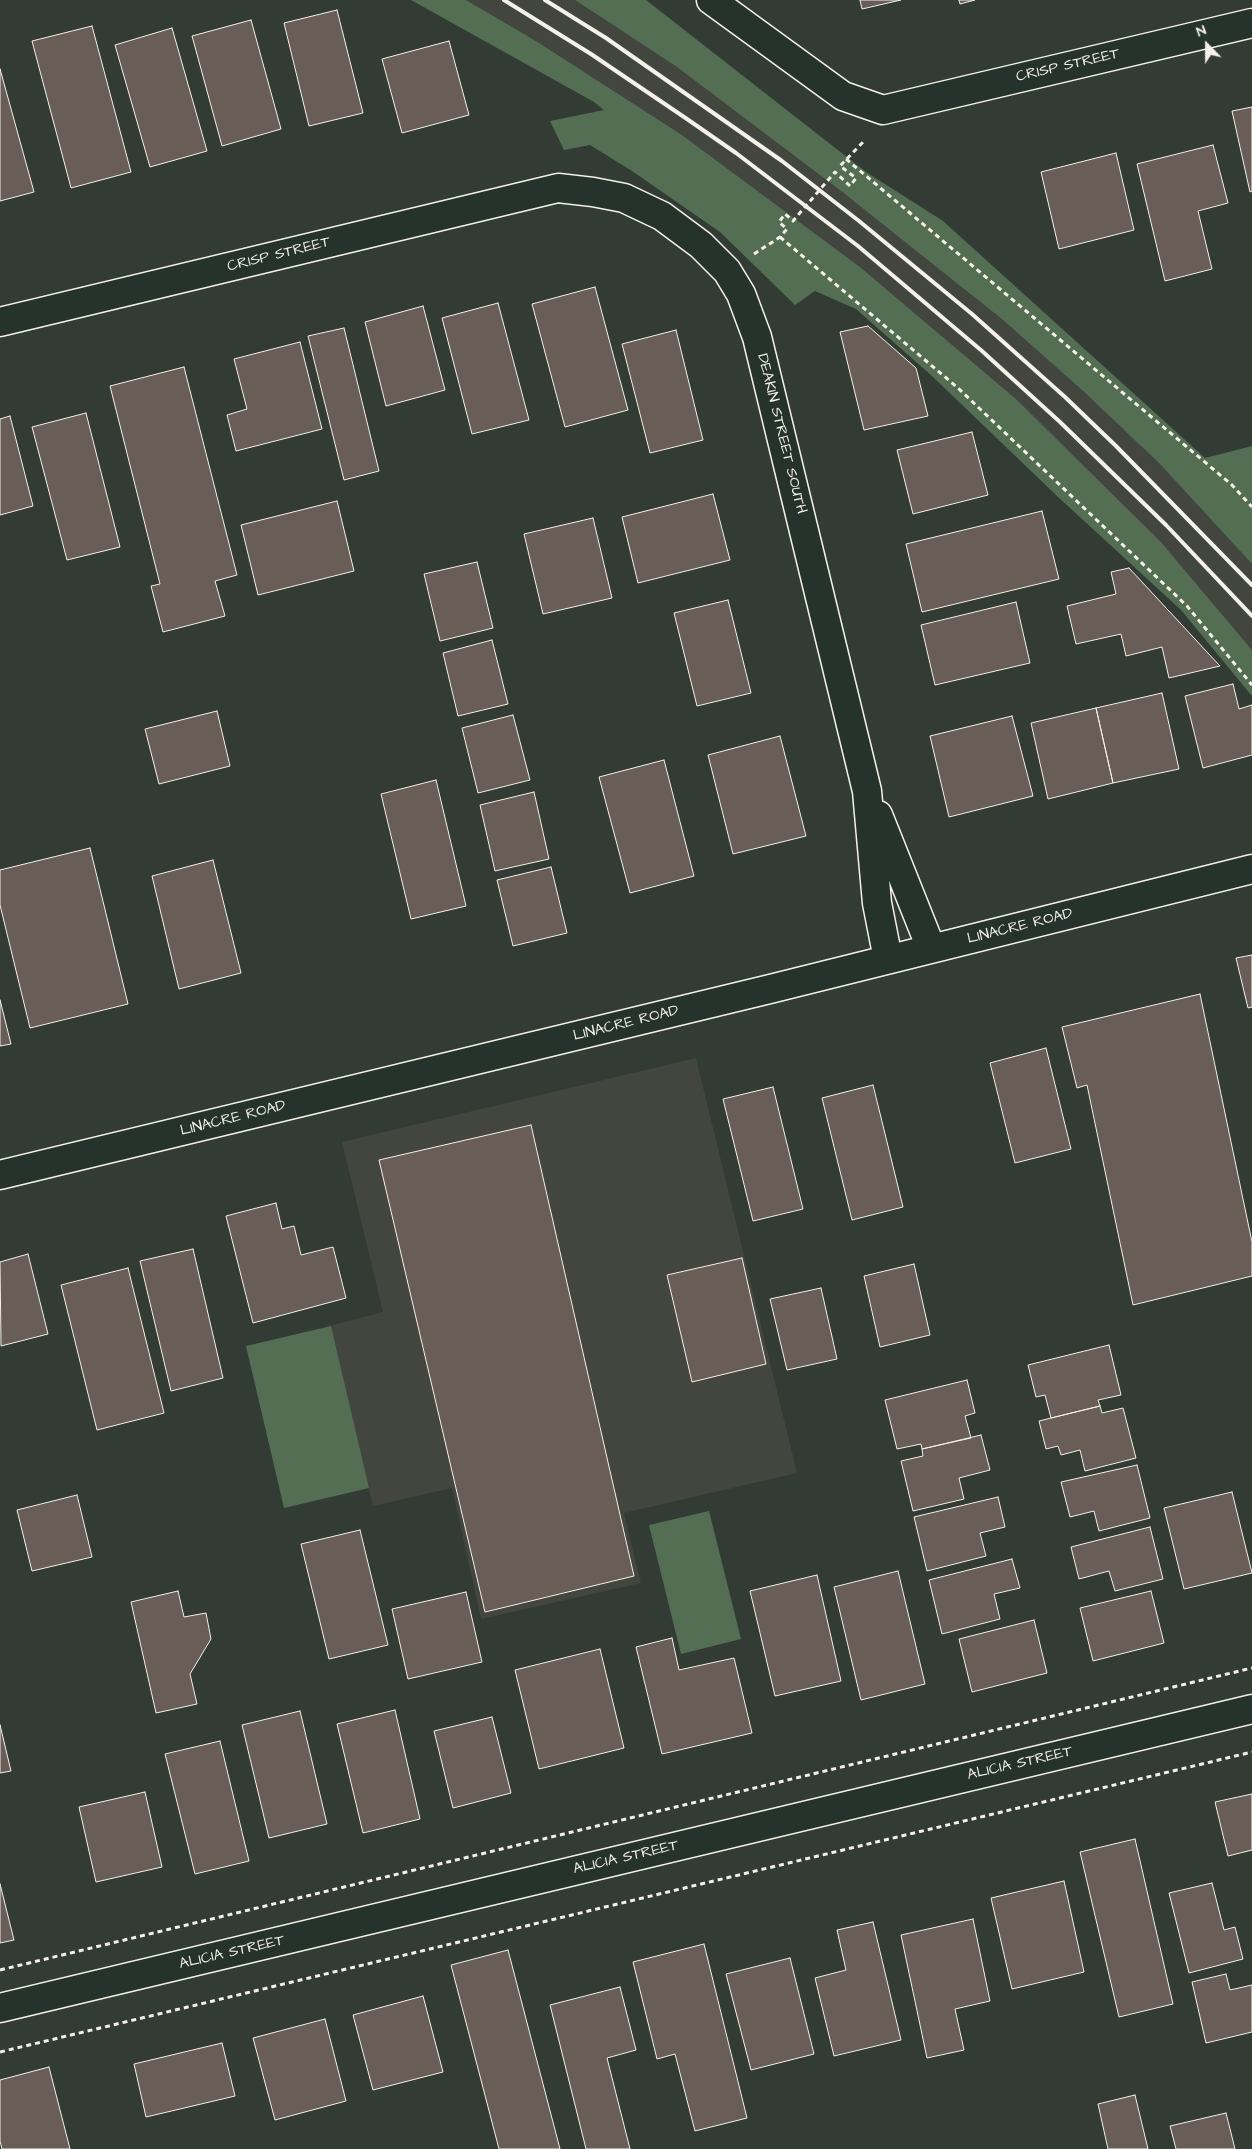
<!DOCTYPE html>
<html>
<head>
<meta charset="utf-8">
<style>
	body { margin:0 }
	#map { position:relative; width:1252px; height:2149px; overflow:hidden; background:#333b35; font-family:"Architects Daughter",sans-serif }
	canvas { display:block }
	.north { position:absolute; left:1182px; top:20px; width:50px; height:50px; -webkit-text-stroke:4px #26332d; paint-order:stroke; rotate:338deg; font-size:14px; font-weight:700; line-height:20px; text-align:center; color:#f4f1e8 }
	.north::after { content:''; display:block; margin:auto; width:18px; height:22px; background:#f4f1e8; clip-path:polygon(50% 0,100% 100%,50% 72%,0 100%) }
</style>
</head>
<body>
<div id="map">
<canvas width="1252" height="2149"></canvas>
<div class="north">N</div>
</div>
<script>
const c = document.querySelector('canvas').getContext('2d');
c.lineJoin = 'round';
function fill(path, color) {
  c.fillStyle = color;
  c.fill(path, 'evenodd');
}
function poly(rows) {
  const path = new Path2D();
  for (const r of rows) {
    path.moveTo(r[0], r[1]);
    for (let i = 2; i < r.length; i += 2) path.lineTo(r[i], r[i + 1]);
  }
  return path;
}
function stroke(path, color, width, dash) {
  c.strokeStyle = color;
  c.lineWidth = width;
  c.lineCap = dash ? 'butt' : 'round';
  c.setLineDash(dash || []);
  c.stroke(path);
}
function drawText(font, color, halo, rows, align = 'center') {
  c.font = font + ' "Architects Daughter",sans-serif';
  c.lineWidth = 5;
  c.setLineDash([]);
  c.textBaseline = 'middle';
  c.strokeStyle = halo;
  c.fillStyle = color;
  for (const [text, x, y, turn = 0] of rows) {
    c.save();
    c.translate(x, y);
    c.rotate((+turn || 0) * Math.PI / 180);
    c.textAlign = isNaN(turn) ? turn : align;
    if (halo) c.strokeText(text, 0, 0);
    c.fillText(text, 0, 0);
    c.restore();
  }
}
fill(poly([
	[466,0,575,0,677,67,865,209,1003,320,1082,390,1160,464,1252,564,1252,650,1160,541,1016,399,860,267,682,135,536,41],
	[696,1058,797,1473,624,1513,641,1583,481,1619,452,1488,373,1506,329,1326,383,1312,342,1142]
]), '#43453f');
fill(poly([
	[411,0,466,0,536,41,682,135,860,267,1016,399,1160,541,1252,650,1252,696,1181,610,1057,496,932,376,856,309,815,291,795,305,720,232,632,171,590,145,564,150,550,121,604,110,594,102],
	[575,0,646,0,866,172,943,221,1205,458,1252,446,1252,564,1160,464,1082,390,1003,320,845,194,677,67],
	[331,1326,369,1488,284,1508,246,1346],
	[709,1511,741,1639,681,1654,649,1525]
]), '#546e54');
const building = poly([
	[860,0,901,0,862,9,860,0],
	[959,0,975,0,960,4,959,0],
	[337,10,363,113,309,126,284,23,337,10],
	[251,20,281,129,222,146,192,36,251,20],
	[92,26,131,172,71,188,32,41,92,26],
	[172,28,207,151,150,167,115,45,172,28],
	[449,41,469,115,402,133,382,59,449,41],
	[0,69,34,192,0,201,0,69],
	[1252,107,1252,191,1250,192,1232,111,1252,107],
	[1213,145,1228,203,1198,211,1212,269,1165,281,1137,164,1213,145],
	[1116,153,1134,230,1059,249,1041,172,1116,153],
	[595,287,628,410,565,427,532,304,595,287],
	[498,303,529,420,472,434,442,318,498,303],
	[423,306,445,390,386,406,365,322,423,306],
	[868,326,916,368,928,416,864,430,840,332,868,326],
	[344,328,379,471,344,480,308,336,344,328],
	[676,330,703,440,650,453,622,344,676,330],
	[300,342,322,429,236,451,227,415,247,409,234,359,300,342],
	[184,367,237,575,215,581,225,616,163,632,151,586,160,584,110,386,184,367],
	[86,413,120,547,67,560,32,427,86,413],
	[10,416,33,506,0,515,0,419,10,416],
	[972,432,988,495,913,514,897,450,972,432],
	[713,494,730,560,638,583,622,517,713,494],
	[337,501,354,571,258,595,241,525,337,501],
	[1042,511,1059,579,922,612,906,544,1042,511],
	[593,518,612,598,543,614,524,534,593,518],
	[477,562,493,628,440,641,424,574,477,562],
	[1129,568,1220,666,1169,678,1162,647,1126,656,1121,634,1076,644,1067,606,1116,594,1111,572,1129,568],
	[728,600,751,693,697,706,674,613,728,600],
	[1016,602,1030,663,935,685,921,625,1016,602],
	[492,640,508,704,458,716,443,653,492,640],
	[1233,684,1239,709,1252,705,1252,755,1203,768,1185,696,1233,684],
	[1162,693,1179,769,1113,783,1096,708,1162,693],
	[1096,708,1113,783,1048,799,1031,723,1096,708],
	[217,711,230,766,159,784,145,729,217,711],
	[513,715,530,780,478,793,462,728,513,715],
	[1012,716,1033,796,949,817,930,736,1012,716],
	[780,736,806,836,733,854,708,755,780,736],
	[664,760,694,876,630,893,599,777,664,760],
	[436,780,466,906,411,919,381,794,436,780],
	[534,792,549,859,495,871,480,805,534,792],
	[90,848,128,1004,30,1028,0,905,0,870,90,848],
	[213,860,241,973,179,989,152,876,213,860],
	[551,867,567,933,513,946,497,880,551,867],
	[1252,955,1252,1007,1248,1008,1236,958,1252,955],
	[1200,994,1252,1242,1252,1276,1133,1305,1087,1085,1077,1088,1062,1027,1200,994],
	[0,1000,11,1044,0,1046,0,1000],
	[1046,1048,1071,1149,1015,1163,990,1063,1046,1048],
	[873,1085,903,1207,852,1220,822,1098,873,1085],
	[773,1087,803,1209,753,1221,723,1099,773,1087],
	[531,1125,634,1576,485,1612,379,1160,531,1125],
	[276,1203,282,1229,294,1226,301,1255,333,1247,346,1298,253,1323,226,1216,276,1203],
	[193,1249,223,1378,171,1391,140,1261,193,1249],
	[28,1254,48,1334,1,1346,0,1262,28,1254],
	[742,1258,766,1364,692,1382,667,1275,742,1258],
	[914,1264,930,1335,880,1347,864,1276,914,1264],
	[128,1268,164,1413,97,1430,61,1285,128,1268],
	[821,1288,837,1359,787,1370,770,1299,821,1288],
	[1109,1345,1121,1395,1098,1400,1100,1406,1051,1418,1045,1395,1036,1397,1028,1365,1109,1345],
	[967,1380,975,1413,965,1416,971,1438,922,1449,921,1444,897,1449,885,1400,967,1380],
	[1100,1406,1102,1413,1123,1408,1136,1458,1085,1471,1080,1450,1061,1455,1058,1446,1046,1449,1039,1421,1100,1406],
	[981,1435,990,1470,959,1478,964,1499,913,1511,901,1461,923,1456,922,1449,981,1435],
	[1137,1465,1150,1518,1099,1531,1094,1511,1070,1517,1061,1482,1137,1465],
	[1232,1492,1252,1573,1184,1589,1164,1508,1232,1492],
	[77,1495,92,1557,32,1571,17,1510,77,1495],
	[998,1497,1005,1527,980,1533,986,1556,927,1571,914,1517,998,1497],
	[1150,1527,1163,1579,1115,1591,1109,1571,1079,1579,1071,1547,1150,1527],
	[360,1530,388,1645,329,1659,301,1544,360,1530],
	[1012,1559,1020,1588,994,1594,1000,1619,942,1634,929,1580,1012,1559],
	[898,1571,925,1684,861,1700,834,1587,898,1571],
	[817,1575,841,1681,775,1696,750,1591,817,1575],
	[178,1591,184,1617,206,1613,211,1639,190,1674,197,1704,156,1713,131,1602,178,1591],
	[1151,1591,1164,1643,1093,1661,1080,1608,1151,1591],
	[466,1592,482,1662,408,1679,392,1609,466,1592],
	[1034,1620,1047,1673,972,1692,959,1639,1034,1620],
	[672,1638,679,1670,734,1658,752,1733,662,1754,636,1647,672,1638],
	[600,1649,624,1748,539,1769,515,1670,600,1649],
	[395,1710,420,1819,363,1833,337,1724,395,1710],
	[300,1711,327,1824,269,1838,242,1725,300,1711],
	[492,1717,511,1793,453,1808,434,1731,492,1717],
	[0,1725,11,1771,0,1773,0,1725],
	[220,1741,249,1861,195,1874,165,1754,220,1741],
	[145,1792,162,1867,96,1882,79,1807,145,1792],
	[1252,1794,1252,1850,1228,1856,1215,1802,1252,1794],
	[1135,1839,1173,2004,1119,2017,1080,1852,1135,1839],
	[1064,1881,1084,1972,1012,1989,991,1898,1064,1881],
	[1212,1883,1224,1930,1235,1927,1243,1959,1189,1973,1169,1893,1212,1883],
	[0,1884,14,1940,0,1943,0,1884],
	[973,1919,990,2001,955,2009,964,2050,927,2058,901,1935,973,1919],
	[873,1922,901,2040,834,2056,815,1978,846,1970,837,1930,873,1922],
	[704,1944,747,2118,695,2131,675,2054,657,2059,633,1962,704,1944],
	[508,1950,560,2149,499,2149,451,1965,508,1950],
	[790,1958,814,2054,751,2070,726,1974,790,1958],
	[1226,1974,1230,1990,1252,1985,1252,2032,1206,2043,1192,1982,1226,1974],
	[620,1987,636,2050,607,2058,630,2149,586,2149,550,2005,620,1987],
	[423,1996,443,2072,373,2090,353,2015,423,1996],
	[325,2019,346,2101,275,2120,253,2038,325,2019],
	[222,2043,235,2096,146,2117,134,2064,222,2043],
	[49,2067,70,2149,2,2149,0,2141,0,2080,49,2067],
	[1135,2095,1148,2149,1108,2149,1098,2104,1135,2095],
	[1226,2113,1235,2149,1176,2149,1170,2126,1226,2113]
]);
fill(building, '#695d57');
stroke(building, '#f4f1e8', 1);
const minor = poly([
	[711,0,843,96,883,110,1252,23],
	[0,322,558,188,593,192,624,198,662,216,701,245,727,271,741,294,757,337,867,791,877,903,888,959],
	[878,815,931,948],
	[0,1175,770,989,1252,869],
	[0,2008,1252,1709]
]);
stroke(minor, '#f4f1e8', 31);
stroke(poly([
	[846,159,1232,485,1252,507],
	[780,237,958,388,1187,606,1252,685],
	[754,254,780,237,787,229,779,222,785,214,793,221,835,172,850,186,856,178,840,166,865,140],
	[0,1970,1252,1668],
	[0,2052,1252,1752]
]), '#f4f1e8', 3, [5, 4]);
stroke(minor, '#26332d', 28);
stroke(poly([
	[504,0,591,54,687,119,736,153,858,246,982,351,1060,422,1166,525,1252,616],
	[545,0,606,38,782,161,859,221,972,314,1065,397,1116,446,1252,585]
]), '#f4f1e8', 4);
drawText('15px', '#f4f1e8', '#26332d', [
	["CRISP STREET",1068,66,-13],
	["CRISP STREET",279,255,-14],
	["DEAKIN STREET SOUTH",781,434,76],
	["LINACRE ROAD",1020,927,-14],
	["LINACRE ROAD",626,1024,-14],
	["LINACRE ROAD",233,1119,-14],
	["ALICIA STREET",1020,1764,-13],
	["ALICIA STREET",626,1858,-13],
	["ALICIA STREET",232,1953,-13]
]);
</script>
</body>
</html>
